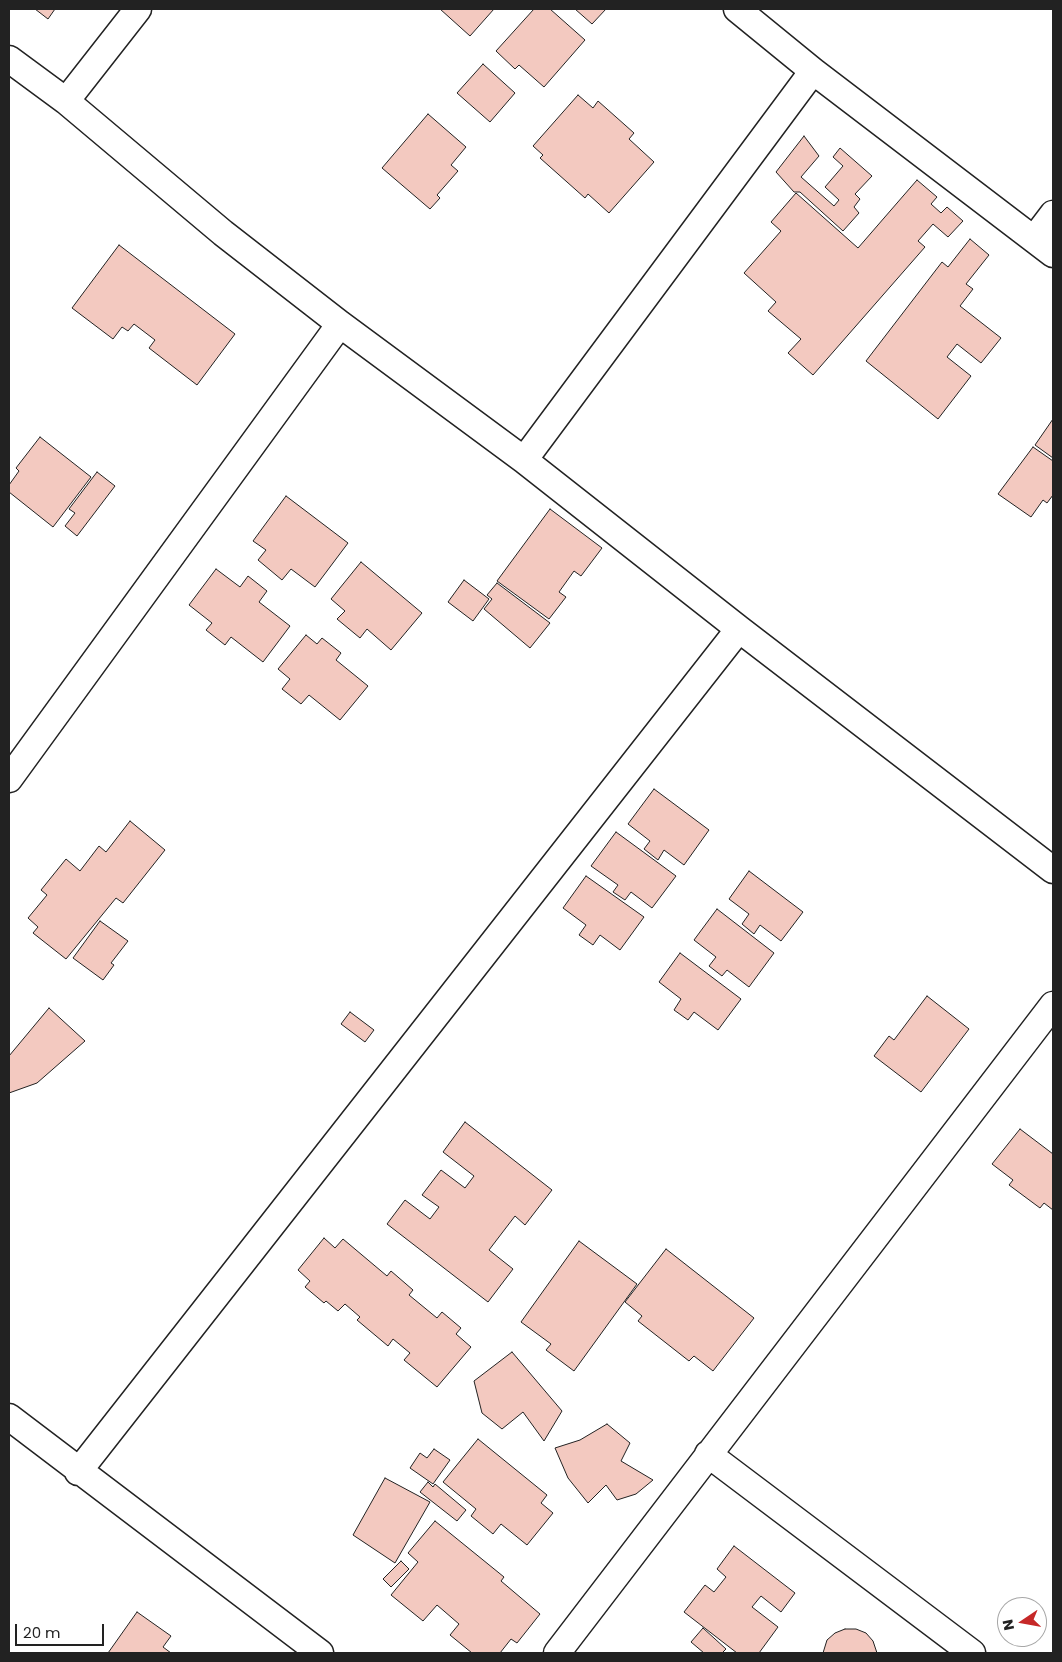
<!DOCTYPE html>
<html>
<head>
<meta charset="utf-8">
<style>
	body { margin:0 }
	#map { position:relative; width:1062px; height:1662px; overflow:hidden; background:#fff; font-family:Poppins,sans-serif }
	canvas { display:block }
	.frame { position:absolute; inset:0; border:10px solid #222; pointer-events:none }
	.north { position:absolute; left:997px; top:1597px; width:50px; height:50px; box-sizing:border-box; background:#fff; border:1px solid #a7a7a7; border-radius:50%; rotate:258deg; font-size:14px; font-weight:700; line-height:20px; text-align:center; color:#222 }
	.north::after { content:''; display:block; margin:auto; width:18px; height:22px; background:#c62828; clip-path:polygon(50% 0,100% 100%,50% 72%,0 100%) }
	.scale { position:absolute; left:15px; top:1624px; width:89px; height:22px; box-sizing:border-box; border:2px solid #222; border-top:0; padding-left:6px; font-size:15px; line-height:18px; white-space:nowrap; color:#222; -webkit-text-stroke:4px #fff; paint-order:stroke }
</style>
</head>
<body>
<div id="map">
<canvas width="1062" height="1662"></canvas>
<div class="frame"></div>
<div class="north">N</div>
<div class="scale">20 m</div>
</div>
<script>
const c = document.querySelector('canvas').getContext('2d');
c.lineJoin = 'round';
function fill(path, color) {
  c.fillStyle = color;
  c.fill(path, 'evenodd');
}
function poly(rows) {
  const path = new Path2D();
  for (const r of rows) {
    path.moveTo(r[0], r[1]);
    for (let i = 2; i < r.length; i += 2) path.lineTo(r[i], r[i + 1]);
  }
  return path;
}
function stroke(path, color, width, dash) {
  c.strokeStyle = color;
  c.lineWidth = width;
  c.lineCap = dash ? 'butt' : 'round';
  c.setLineDash(dash || []);
  c.stroke(path);
}
const building = poly([
	[35,9,55,9,48,19,35,9],
	[440,9,494,9,470,36,440,9],
	[534,9,550,9,585,40,544,87,519,65,515,69,496,51,534,9],
	[575,9,606,9,592,24,575,9],
	[483,64,515,93,490,122,457,93,483,64],
	[578,95,593,108,598,101,634,133,629,139,654,162,609,213,588,194,585,198,540,158,543,155,533,146,578,95],
	[428,114,466,147,451,165,458,171,437,195,440,198,430,209,382,168,428,114],
	[804,136,819,156,801,177,834,206,839,200,825,187,843,166,833,157,840,148,872,176,855,194,860,199,854,207,859,213,843,231,800,192,794,192,776,172,804,136],
	[917,180,937,197,931,204,941,213,947,207,963,221,948,237,933,224,918,241,925,247,813,375,788,353,801,339,768,311,776,302,744,273,781,231,771,222,796,193,858,248,917,180],
	[970,239,989,255,966,284,973,289,960,306,1001,338,981,363,957,344,947,357,971,376,938,419,866,361,942,262,948,267,970,239],
	[119,245,235,334,197,385,149,348,155,340,134,324,128,331,122,327,113,339,72,308,119,245],
	[1053,419,1053,458,1035,445,1053,419],
	[40,437,91,477,53,527,9,492,9,485,19,471,16,468,40,437],
	[1033,447,1053,461,1053,495,1047,503,1043,500,1031,517,998,494,1033,447],
	[97,472,115,486,77,536,65,526,75,513,69,509,97,472],
	[286,496,348,543,315,587,291,569,282,580,258,560,266,550,253,541,286,496],
	[550,509,602,548,581,576,574,571,559,592,566,597,549,619,497,581,550,509],
	[361,562,422,613,391,650,367,629,360,638,337,619,345,611,331,599,361,562],
	[216,569,240,587,248,576,267,591,259,602,290,626,263,662,231,637,225,645,206,630,212,623,189,605,216,569],
	[464,580,489,599,473,621,448,602,464,580],
	[497,583,550,623,530,648,484,609,492,599,487,595,497,583],
	[306,635,317,644,322,638,341,653,336,660,368,686,340,720,309,695,301,704,282,689,290,679,278,669,306,635],
	[654,789,709,830,684,865,664,850,658,860,644,849,650,841,628,824,654,789],
	[130,821,165,850,123,903,116,898,66,959,33,933,38,927,28,918,47,895,41,890,66,859,80,871,99,846,106,852,130,821],
	[616,832,676,876,652,908,631,892,625,900,613,892,618,885,591,866,616,832],
	[749,871,803,912,781,941,760,925,754,934,742,924,749,914,729,899,749,871],
	[586,876,644,917,620,950,600,935,593,945,579,935,586,925,563,908,586,876],
	[717,909,774,953,749,987,727,970,722,976,709,966,716,957,694,940,717,909],
	[100,921,128,941,111,963,114,965,103,980,73,958,100,921],
	[680,953,741,999,718,1030,694,1012,688,1020,674,1010,681,999,659,982,680,953],
	[927,996,969,1029,921,1092,874,1056,889,1036,894,1040,927,996],
	[49,1008,85,1041,37,1083,9,1093,9,1056,49,1008],
	[350,1012,374,1030,365,1042,341,1024,350,1012],
	[465,1122,552,1190,525,1225,515,1216,489,1250,513,1269,488,1302,387,1224,405,1200,430,1219,439,1207,422,1195,441,1170,465,1188,474,1176,443,1152,465,1122],
	[1020,1129,1053,1154,1053,1210,1044,1203,1040,1208,1009,1185,1013,1180,992,1164,1020,1129],
	[324,1238,335,1248,343,1239,387,1276,391,1271,413,1290,409,1295,437,1318,442,1312,461,1328,456,1334,471,1347,437,1387,404,1360,410,1353,393,1339,388,1346,357,1320,360,1317,345,1304,338,1311,326,1301,324,1303,305,1287,310,1281,298,1270,324,1238],
	[579,1241,637,1284,574,1371,546,1350,551,1344,521,1322,579,1241],
	[666,1249,754,1318,713,1371,694,1356,689,1361,638,1321,642,1316,625,1302,666,1249],
	[512,1352,562,1411,544,1441,523,1412,502,1429,482,1413,474,1381,512,1352],
	[607,1424,630,1443,621,1461,653,1480,636,1494,617,1500,606,1485,588,1503,568,1478,555,1448,580,1440,607,1424],
	[478,1439,547,1495,541,1503,553,1513,527,1545,501,1524,493,1534,471,1516,476,1509,443,1482,478,1439],
	[434,1449,450,1460,433,1484,410,1468,420,1453,427,1458,434,1449],
	[385,1478,430,1502,395,1563,353,1535,385,1478],
	[428,1482,433,1487,435,1484,466,1510,457,1521,420,1492,428,1482],
	[435,1521,504,1577,501,1581,540,1614,517,1643,511,1639,500,1653,472,1653,450,1635,459,1624,437,1605,423,1621,391,1595,418,1562,408,1553,435,1521],
	[734,1546,795,1593,781,1612,761,1596,752,1607,778,1627,759,1653,737,1653,684,1612,705,1585,714,1592,726,1577,717,1569,734,1546],
	[401,1561,409,1569,391,1587,383,1579,401,1561],
	[137,1612,171,1636,163,1647,171,1653,108,1653,137,1612],
	[703,1628,726,1649,722,1653,704,1653,691,1642,703,1628],
	[845,1629,856,1629,866,1633,873,1641,877,1653,823,1653,827,1640,835,1633,845,1629]
]);
fill(building, '#f3c9c0');
stroke(building, '#222', 1);
const minor = poly([
	[737,9,813,71,1053,254],
	[9,59,66,101,223,233,340,324,524,460,739,629,1053,870],
	[66,101,138,9],
	[1034,239,1053,214],
	[524,460,813,71],
	[9,779,340,324],
	[9,1417,320,1653],
	[708,1454,972,1653],
	[78,1472,739,629],
	[557,1653,1053,1005]
]);
stroke(minor, '#222', 29);
stroke(minor, '#fff', 26);
</script>
</body>
</html>
